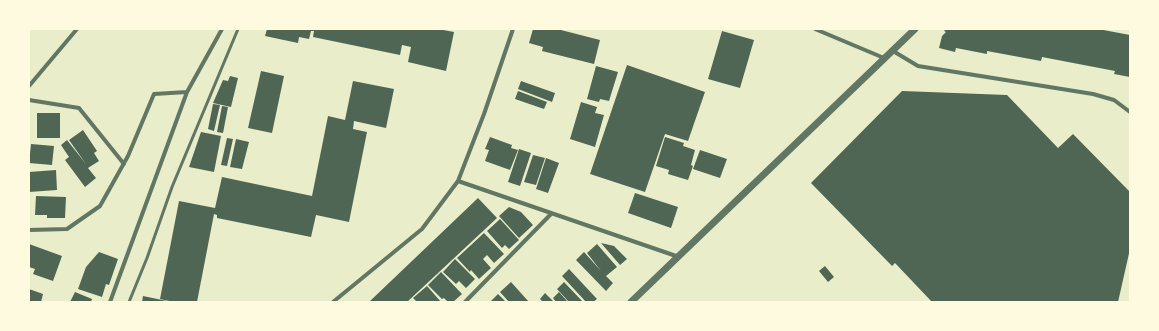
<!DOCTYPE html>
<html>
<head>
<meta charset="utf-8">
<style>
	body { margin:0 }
	#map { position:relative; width:1159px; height:331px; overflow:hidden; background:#e9edc9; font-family:Quicksand,sans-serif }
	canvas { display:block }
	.frame { position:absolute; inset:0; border:30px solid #fefae0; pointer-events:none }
</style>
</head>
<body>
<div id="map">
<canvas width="1159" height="331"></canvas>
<div class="frame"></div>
</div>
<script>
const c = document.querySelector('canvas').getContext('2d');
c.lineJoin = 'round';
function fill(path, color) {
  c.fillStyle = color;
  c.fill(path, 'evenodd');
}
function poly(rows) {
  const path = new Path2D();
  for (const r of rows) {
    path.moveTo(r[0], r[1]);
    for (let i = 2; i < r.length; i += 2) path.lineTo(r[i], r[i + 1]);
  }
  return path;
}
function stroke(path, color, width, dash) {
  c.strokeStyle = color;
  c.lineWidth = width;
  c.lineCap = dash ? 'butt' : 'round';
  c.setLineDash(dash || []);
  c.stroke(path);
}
fill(poly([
	[267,29,438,29,454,32,446,71,408,62,411,47,402,45,400,55,313,37,314,31,311,31,309,39,299,37,298,43,265,36],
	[533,29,557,29,600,40,594,64,542,51,543,47,529,43],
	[946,29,1098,29,1130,35,1130,77,1114,74,1115,71,1042,57,1041,61,987,51,987,54,956,48,955,52,939,48,942,36,946,32,944,31],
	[722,31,754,40,740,88,708,79],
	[627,65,705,92,688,141,665,134,645,192,590,174],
	[596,66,618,72,609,101,600,99,599,102,587,99],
	[261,71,284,76,272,133,248,128],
	[230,76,238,78,231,107,213,103,223,80,228,81],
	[353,81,394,89,386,128,354,121,353,129,367,132,349,222,316,215,311,237,217,218,217,215,214,214,197,302,174,302,160,299,179,201,215,208,222,177,312,196,328,116,345,120],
	[521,81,555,93,552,102,518,89],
	[518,91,547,102,544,109,515,99],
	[902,91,1007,95,1058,148,1073,134,1130,192,1130,249,1118,302,932,302,895,263,892,266,811,183],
	[581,102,597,107,595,113,604,115,595,147,570,139],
	[213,104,220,105,214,131,208,129],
	[222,106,228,107,223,133,217,132],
	[37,113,60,113,60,138,37,138],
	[83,130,97,151,94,153,99,161,88,168,96,178,85,187,65,160,69,157,61,145,67,140,86,164,69,140],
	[201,132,221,136,214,172,189,167],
	[490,137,512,145,511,148,518,150,510,170,485,161,489,150,485,149],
	[665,137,684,143,683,146,695,150,691,165,693,166,688,180,668,174,669,170,656,166],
	[227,138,233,139,227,166,221,165],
	[236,139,249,142,242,169,230,167],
	[31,144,54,146,52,165,29,163],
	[519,149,531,153,520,186,508,182],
	[700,150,727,159,720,178,693,169],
	[533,155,545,158,536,185,524,182],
	[546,158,559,163,548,193,536,189],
	[56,170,57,190,29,192,29,172],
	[635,193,678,207,671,228,628,213],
	[36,196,66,197,65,218,47,218,47,215,35,215],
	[478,198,497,218,407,302,369,302],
	[509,207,521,212,533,225,519,238,499,216],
	[500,219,519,240,509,249,505,245,502,248,487,231],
	[484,233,504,254,494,263,487,255,483,259,491,268,479,279,471,270,470,272,457,258],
	[601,243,614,246,627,259,620,265],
	[29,244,62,256,53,281,33,274,35,269,29,267],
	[597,244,617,267,606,276,613,283,606,291,576,260,584,252,601,271,587,253],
	[99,252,118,259,109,285,106,284,102,297,78,289,86,267],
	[455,259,475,279,466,288,459,281,456,284,443,272],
	[825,266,834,277,828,282,819,271],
	[569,269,597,299,593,302,586,302,562,276],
	[441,272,462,294,453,302,448,302,444,298,442,299,428,285],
	[511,282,529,302,509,302,500,292],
	[564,282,583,302,569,302,557,289],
	[427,286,441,302,417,302,413,298],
	[29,289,43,294,41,302,29,302],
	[75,292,92,299,91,302,70,302],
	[559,292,568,302,556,302,553,298],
	[545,293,554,302,543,302,540,299],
	[498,294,506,302,490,302],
	[143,296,167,301,167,302,142,302]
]), '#4f6655');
stroke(poly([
	[129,302,147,258,172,187,238,29]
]), '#617663', 3);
stroke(poly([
	[815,29,884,58],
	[893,51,918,66,1093,94,1114,100,1130,112],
	[29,86,77,29],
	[29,100,79,108,124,164],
	[458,181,679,257],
	[29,230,67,229,100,206,128,156,154,94,187,92],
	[110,302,187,92,222,29],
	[333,302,422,229,458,181,484,114,513,29],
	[465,302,551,214]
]), '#617663', 4);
stroke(poly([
	[631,302,915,29]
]), '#617663', 7);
</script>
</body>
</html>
